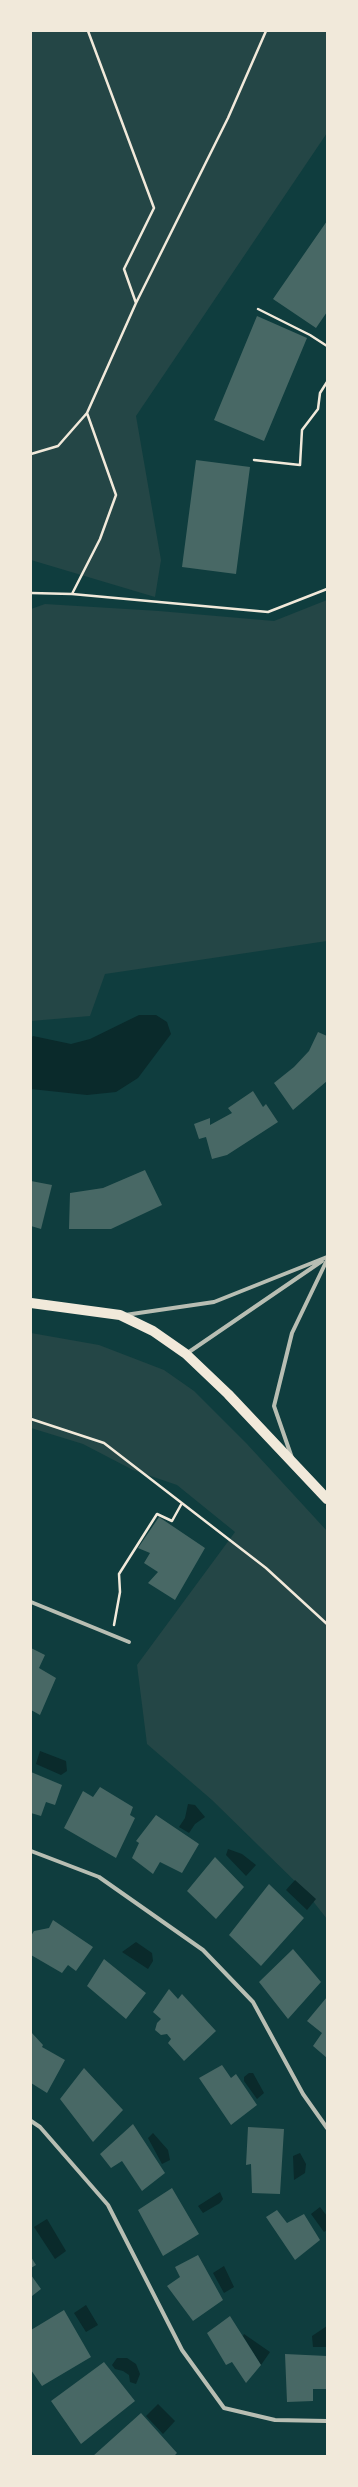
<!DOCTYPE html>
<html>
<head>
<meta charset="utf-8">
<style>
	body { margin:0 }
	#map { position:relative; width:358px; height:2487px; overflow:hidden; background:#0f3d3e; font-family:"Public Sans",sans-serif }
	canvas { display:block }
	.frame { position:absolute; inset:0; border:32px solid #f1e9da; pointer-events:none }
</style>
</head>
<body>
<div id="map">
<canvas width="358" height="2487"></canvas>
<div class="frame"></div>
</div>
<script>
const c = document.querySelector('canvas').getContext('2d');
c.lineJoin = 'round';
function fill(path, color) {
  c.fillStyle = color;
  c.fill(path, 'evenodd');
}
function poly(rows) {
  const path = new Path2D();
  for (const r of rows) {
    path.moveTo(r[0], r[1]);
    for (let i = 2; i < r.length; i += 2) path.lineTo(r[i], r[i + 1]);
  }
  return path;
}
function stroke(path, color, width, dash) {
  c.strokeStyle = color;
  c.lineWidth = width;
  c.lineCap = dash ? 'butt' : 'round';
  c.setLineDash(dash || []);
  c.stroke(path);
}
fill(poly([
	[31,31,327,31,327,133,136,416,161,560,155,597,31,560],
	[327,600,327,941,105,974,90,1016,31,1021,31,609,45,604,159,611,274,621],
	[31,1333,99,1345,164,1370,194,1391,247,1444,327,1531,327,1919,305,1891,212,1800,147,1744,137,1665,235,1532,177,1485,133,1470,83,1444,31,1428]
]), '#244646');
fill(poly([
	[139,1015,156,1015,167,1022,171,1034,138,1078,116,1092,87,1095,31,1089,31,1038,33,1036,71,1044,90,1039],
	[40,1751,66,1761,67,1771,61,1775,36,1764],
	[188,1804,195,1805,205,1817,195,1824,189,1833,179,1827,185,1818],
	[228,1849,242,1854,256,1865,246,1876,226,1855],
	[295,1880,316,1899,307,1910,286,1890],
	[136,1942,152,1953,153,1961,148,1969,122,1952],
	[249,2073,253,2073,264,2093,257,2099,244,2081,244,2077],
	[153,2133,168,2150,170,2160,162,2164,148,2138],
	[300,2153,306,2164,305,2173,294,2180,293,2156],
	[220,2192,223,2199,220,2203,203,2213,198,2206],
	[320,2207,327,2216,327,2230,324,2232,311,2214],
	[47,2219,66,2251,55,2259,34,2227],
	[224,2266,234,2287,224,2293,213,2273],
	[86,2305,98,2325,86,2332,74,2313],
	[327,2326,327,2347,313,2347,312,2336],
	[244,2334,270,2352,261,2365,243,2336],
	[117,2358,127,2358,136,2364,140,2374,136,2384,130,2382,129,2375,123,2371,115,2369,112,2365],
	[158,2404,175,2421,163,2434,146,2416]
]), '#0a2a2b');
fill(poly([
	[327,221,327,312,316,328,273,299],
	[257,316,307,338,264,441,214,420],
	[196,460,250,467,236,574,182,567],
	[318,1032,327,1036,327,1081,293,1110,274,1083,294,1067,309,1051],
	[253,1091,263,1107,266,1104,278,1122,227,1155,212,1159,206,1137,199,1139,194,1124,210,1118,210,1125,232,1113,228,1108],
	[145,1170,162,1205,111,1229,69,1229,70,1193,103,1188],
	[31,1181,52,1185,41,1229,31,1226],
	[159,1517,205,1548,175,1600,148,1583,158,1572,144,1563,150,1553,138,1548],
	[31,1648,45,1655,39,1668,56,1678,40,1715,31,1710],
	[31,1772,62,1785,55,1805,46,1802,41,1816,31,1813],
	[100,1787,133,1807,130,1815,135,1818,116,1858,64,1828,83,1791,93,1797],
	[156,1815,199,1844,182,1873,160,1862,153,1874,132,1858,139,1843,136,1841],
	[215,1857,244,1887,216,1919,187,1891],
	[269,1884,304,1918,261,1966,229,1935],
	[53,1920,93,1947,76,1971,68,1965,62,1973,31,1955,31,1936,34,1931,49,1928],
	[293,1949,321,1982,288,2019,259,1982],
	[104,1959,146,1993,126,2019,87,1986],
	[169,1989,178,1999,182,1994,216,2031,184,2061,168,2043,171,2039,167,2034,161,2035,155,2030,157,2023,161,2019,153,2012],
	[327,1997,327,2058,313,2046,322,2033,307,2021],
	[31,2032,43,2045,42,2047,65,2060,47,2093,31,2083],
	[222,2065,231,2078,236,2074,257,2105,231,2125,199,2078],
	[84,2068,123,2110,93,2142,60,2099],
	[133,2124,165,2173,142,2191,122,2161,111,2168,100,2154],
	[248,2127,284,2129,280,2194,252,2193,251,2164,246,2165],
	[172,2188,199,2234,163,2256,138,2210],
	[277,2210,287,2223,304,2214,320,2240,295,2260,266,2217],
	[198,2255,223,2300,193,2321,167,2286,180,2277,175,2267],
	[31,2257,36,2265,31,2268],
	[31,2275,41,2289,32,2296,31,2294],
	[64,2310,91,2357,42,2386,31,2370,31,2330],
	[230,2316,261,2365,246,2383,232,2362,226,2365,207,2333],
	[285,2354,327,2356,327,2389,313,2389,313,2401,287,2402],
	[104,2362,135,2401,81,2444,51,2401],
	[141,2413,177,2453,174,2456,93,2456]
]), '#486865');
stroke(poly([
	[136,303,228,118,266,31],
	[258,309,310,335,327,346],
	[31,454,58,446,87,413],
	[254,460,300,465,302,430,318,409,320,393,327,382],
	[31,593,72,594,268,612,327,589],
	[72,594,100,539,116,495,87,413,136,303,124,269,154,208,88,31],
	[31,1419,104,1443,266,1568,327,1624],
	[114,1625,120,1592,119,1574,157,1514,172,1521,182,1503]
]), '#f1e9da', 2.5);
stroke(poly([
	[125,1315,214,1302,327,1257],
	[186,1354,322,1261],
	[292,1458,274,1406,292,1333,327,1260],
	[31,1602,129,1642],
	[31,1851,99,1877,203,1950,253,2002,303,2094,327,2128],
	[31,2121,40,2127,108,2205,182,2350,224,2408,275,2420,327,2421]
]), '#b8beb3', 4);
stroke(poly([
	[31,1303,120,1315,153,1331,186,1354,228,1394,327,1499]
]), '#f1e9da', 10);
</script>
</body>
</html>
